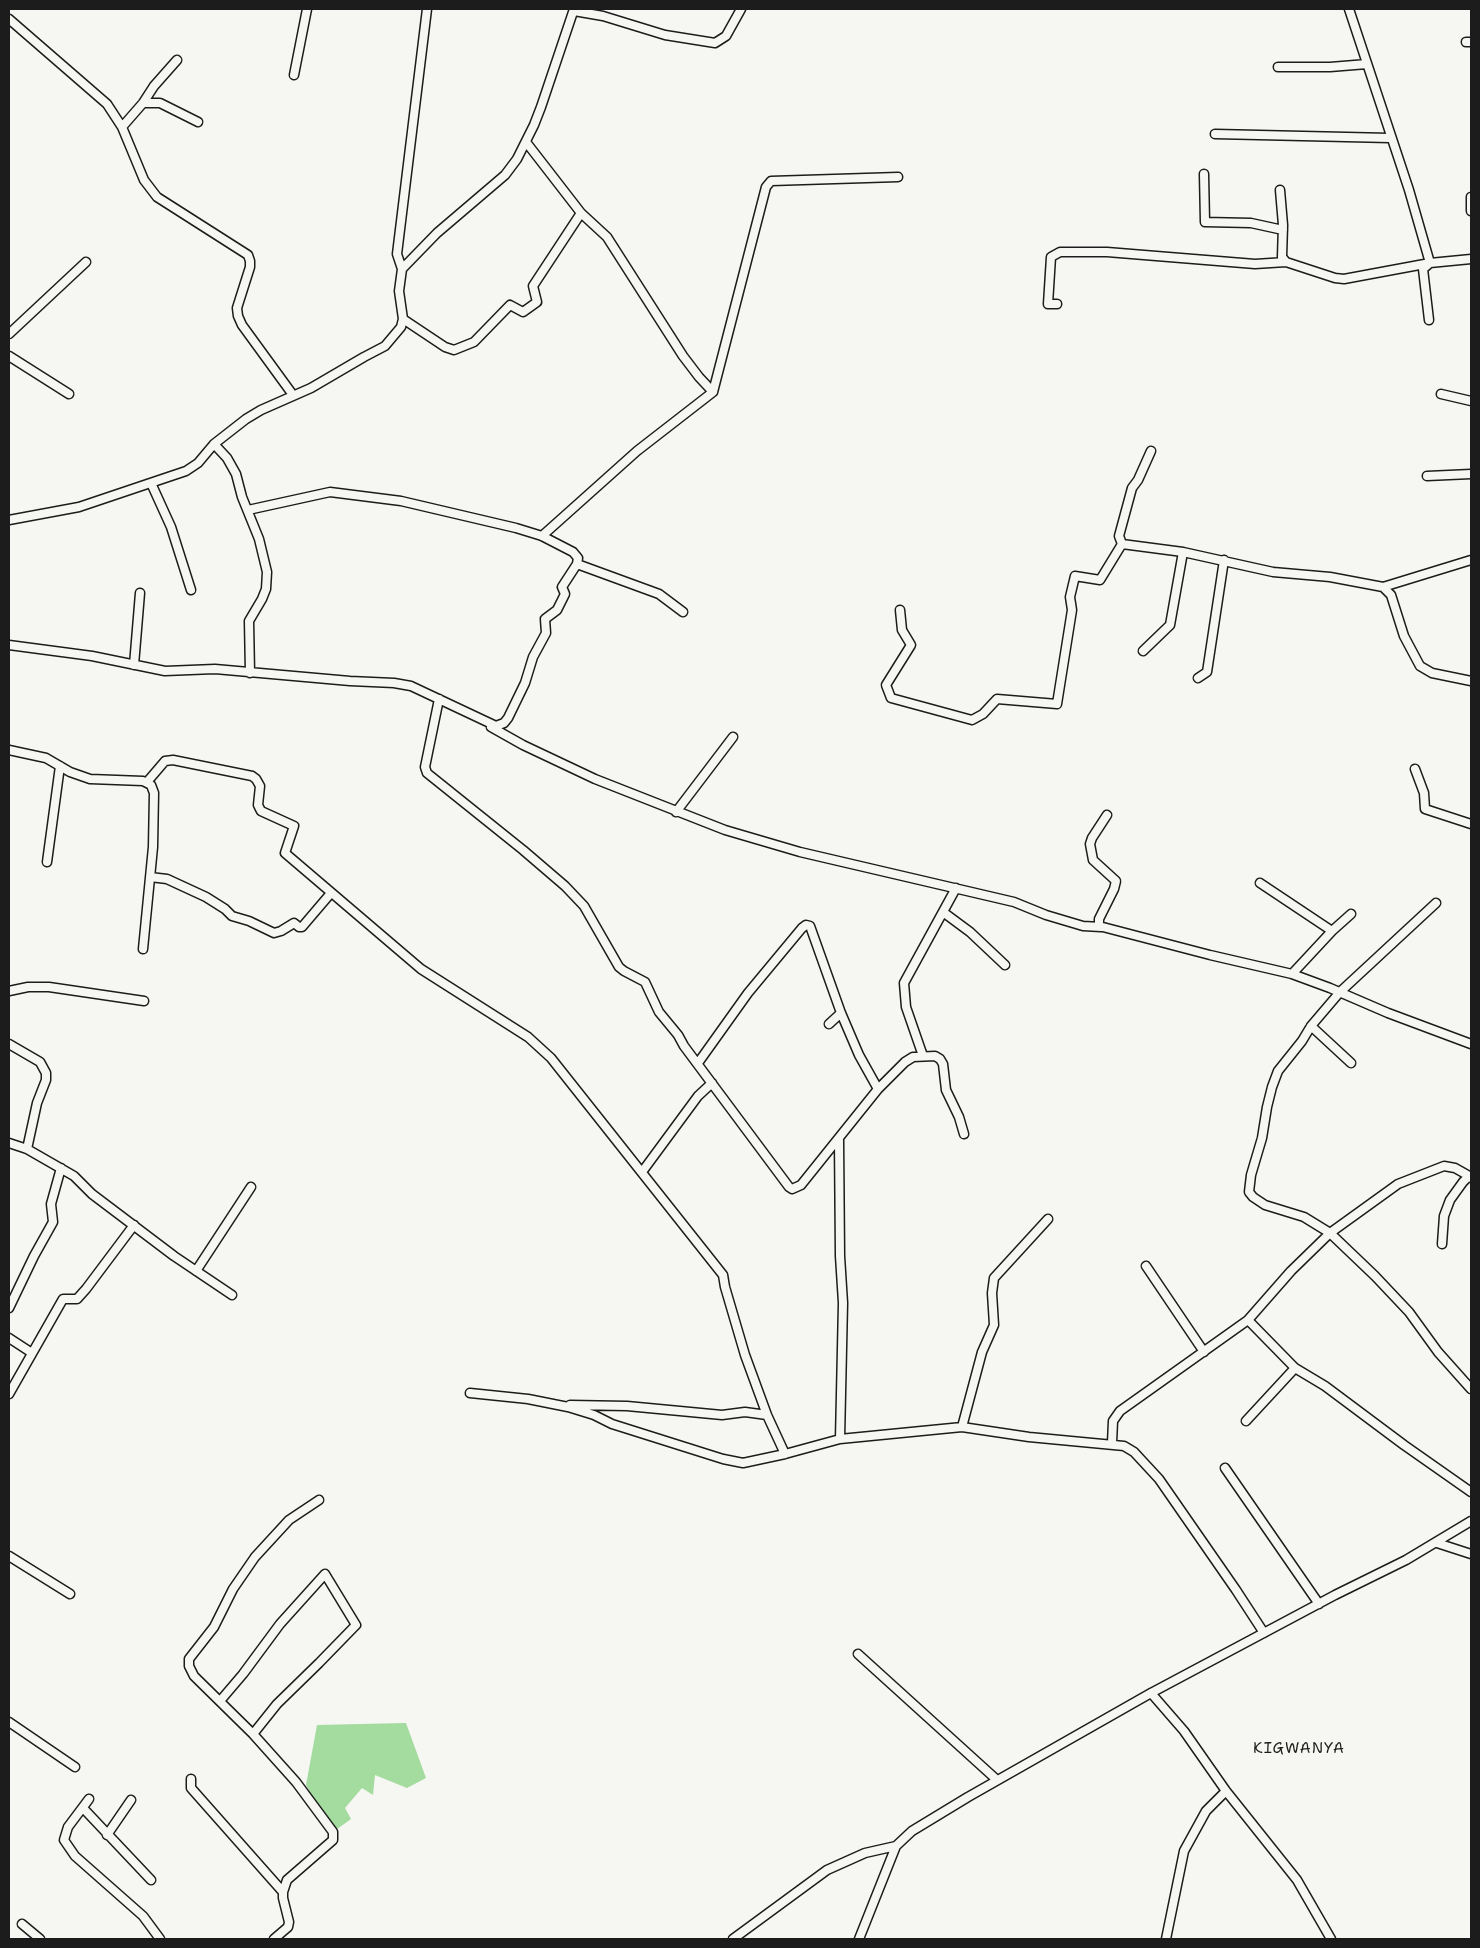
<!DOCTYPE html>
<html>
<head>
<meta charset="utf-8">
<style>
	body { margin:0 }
	#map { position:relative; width:1480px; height:1948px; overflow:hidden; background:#f6f6f2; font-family:"Shantell Sans",sans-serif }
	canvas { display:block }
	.frame { position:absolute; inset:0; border:10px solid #1c1c1c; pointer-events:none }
</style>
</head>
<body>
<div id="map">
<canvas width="1480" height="1948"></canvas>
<div class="frame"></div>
</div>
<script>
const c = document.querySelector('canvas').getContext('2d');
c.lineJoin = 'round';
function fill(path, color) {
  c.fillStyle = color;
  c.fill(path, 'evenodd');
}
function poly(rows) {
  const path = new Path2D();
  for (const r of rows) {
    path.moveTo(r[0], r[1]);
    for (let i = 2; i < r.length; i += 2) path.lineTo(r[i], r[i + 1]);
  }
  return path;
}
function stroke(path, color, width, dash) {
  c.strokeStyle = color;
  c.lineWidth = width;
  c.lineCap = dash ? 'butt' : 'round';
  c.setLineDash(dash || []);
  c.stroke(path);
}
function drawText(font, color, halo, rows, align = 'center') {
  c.font = font + ' "Shantell Sans",sans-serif';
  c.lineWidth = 4;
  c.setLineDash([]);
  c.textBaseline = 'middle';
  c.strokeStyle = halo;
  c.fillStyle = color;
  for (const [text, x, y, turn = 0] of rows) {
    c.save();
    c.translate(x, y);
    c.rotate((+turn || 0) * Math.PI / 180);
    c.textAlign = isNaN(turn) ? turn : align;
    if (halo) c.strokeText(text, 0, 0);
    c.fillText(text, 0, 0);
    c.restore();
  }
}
fill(poly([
	[406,1723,426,1778,407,1788,375,1775,373,1795,362,1788,345,1808,351,1819,333,1832,306,1785,317,1725]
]), '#a4db9f');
const minor = poly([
	[1349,9,1409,190,1430,263,1423,269,1429,320],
	[574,11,603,16,665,35,715,43,726,36,741,9],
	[9,19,107,104,122,127,144,180,157,197,248,255,250,261,250,267,237,308,238,316,242,325,293,395],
	[1466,42,1471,42],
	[1278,67,1330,67,1367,64],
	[294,75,307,9],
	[143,103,160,103,198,122],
	[122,127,143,103,154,86,177,60],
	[1215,134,1390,138],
	[526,142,581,213,607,237,683,356,699,377,713,392],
	[1204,174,1205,222,1251,223,1283,230],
	[1280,190,1283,225,1282,257,1286,262,1335,278,1344,279,1430,263,1471,259],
	[1471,197,1471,211],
	[402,269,397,254,427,9],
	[1057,304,1048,304,1051,257,1060,252,1107,252,1255,264,1286,262],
	[403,319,445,347,454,350,474,342,510,305,523,312,537,302,533,286,581,213],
	[9,334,86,262],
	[9,356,69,394],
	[1441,394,1471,401],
	[214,444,227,458,236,474,242,497,259,539,267,572,266,589,262,599,249,621,250,673],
	[1151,451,1138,480,1132,488,1119,536,1122,544,1183,552,1273,572,1330,577,1383,587,1391,595,1404,636,1420,666,1432,673,1471,681],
	[1427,476,1471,474],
	[151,483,171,527,191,590],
	[9,520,79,507,186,471,198,463,214,444,246,419,261,410,311,388,364,357,385,346,401,327,403,319,399,291,402,269,437,233,505,175,517,159,534,125,541,107,574,9],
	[542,536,637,451,713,392,766,187,771,181,898,177],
	[577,564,659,594,683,612],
	[1383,587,1471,560],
	[900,610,902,630,911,645,886,685,891,698,972,720,983,714,997,699,1057,704,1072,610,1070,597,1075,576,1100,580,1122,544],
	[9,645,92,656,165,671,215,669,350,681,394,683,411,686,496,726,504,723,508,718,525,683,533,657,546,633,545,619,557,610,565,594,562,587,577,564,578,558,573,552,542,536,516,528,401,501,330,492,248,510],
	[1143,651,1170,625,1183,552],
	[134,665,140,593],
	[1198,678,1207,672,1224,560],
	[439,699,425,767,427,773,523,850,565,886,584,906,619,967,624,971,645,982,659,1012,678,1035,684,1046,789,1187,792,1189,801,1185,878,1089,905,1062,913,1057,935,1056,940,1059,943,1064,946,1090,959,1117,964,1134],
	[491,727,523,745,595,779,725,830,800,852,1014,902,1046,915,1083,926,1101,927],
	[9,750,46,758,70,772,90,779,143,781,151,785,154,793,153,847,143,949],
	[1415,769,1424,793,1425,809,1471,824],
	[147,782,165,761,173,760,252,776,256,779,260,786,258,805,261,811,294,826,285,853,421,969,528,1037,551,1058,723,1275,725,1287,745,1355,767,1415,785,1454],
	[676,812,733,737],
	[1107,815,1092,838,1090,844,1093,860,1116,881,1114,889,1099,919,1099,926,1210,955,1292,974],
	[47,862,60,766],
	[150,877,167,879,206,897,225,909,232,916,249,921,274,933,281,931,294,923,299,927,302,927,331,893],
	[1260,883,1332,931],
	[1436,903,1340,992,1311,1026,1302,1041,1278,1071,1272,1087,1267,1107,1262,1138,1251,1175,1249,1192,1253,1197,1265,1205,1304,1217,1330,1233,1375,1276,1409,1312,1438,1352,1471,1389],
	[943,912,970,932,1005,965],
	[1351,914,1332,931,1292,974,1330,988,1388,1013,1471,1044],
	[9,991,28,987,49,987,144,1001],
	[829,1024,841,1013],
	[1311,1026,1351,1063],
	[9,1044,40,1062,46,1073,46,1080,37,1103,27,1149],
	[923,1056,906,1007,904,983,956,888],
	[698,1063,748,993,802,928,806,925,810,926,841,1013,859,1055,878,1089],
	[839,1140,840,1256,843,1303,840,1439],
	[9,1143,27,1149,74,1176,92,1194,174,1256,232,1295],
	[642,1172,698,1096,712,1083],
	[1442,1244,1444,1216,1450,1200,1463,1182,1467,1178,1471,1177],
	[1146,1266,1204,1352],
	[196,1271,251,1187],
	[9,1308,34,1256,53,1222,51,1204,61,1168],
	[1248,1320,1295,1368,1325,1386,1404,1445,1471,1492],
	[9,1338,32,1353],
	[470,1393,528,1399,568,1407,594,1415,612,1424,723,1459,743,1463,785,1454,840,1439,962,1427,1029,1437,1124,1446,1134,1452,1159,1479,1236,1590,1264,1633],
	[9,1394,63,1299,77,1299,86,1289,134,1225],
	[570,1405,627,1406,722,1415,745,1412,767,1415],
	[1246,1421,1295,1368],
	[962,1427,982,1352,994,1325,992,1293,994,1278,1048,1219],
	[1112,1443,1113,1421,1120,1411,1248,1320,1291,1271,1330,1233,1398,1184,1444,1166,1455,1168,1471,1177],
	[1225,1468,1319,1604],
	[1437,1543,1471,1554],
	[9,1556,70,1594],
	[858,1654,997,1780],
	[1151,1693,1184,1731,1226,1791,1297,1880,1331,1939],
	[220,1701,243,1674,280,1624,325,1574,356,1625,319,1663,277,1704,253,1734],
	[9,1722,75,1767],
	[191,1779,191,1788,283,1892],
	[89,1799,68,1827,64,1840,75,1856,143,1916,160,1939],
	[83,1808,151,1880],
	[107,1835,131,1800],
	[22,1924,40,1939],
	[274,1939,288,1927,289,1922,283,1898,283,1892,287,1880,333,1840,333,1832,296,1782,253,1734,194,1676,189,1666,189,1659,214,1627,233,1589,255,1557,289,1520,319,1500],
	[733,1939,827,1870,865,1853,896,1846],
	[859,1939,896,1846,912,1831,968,1797,1151,1693,1335,1595,1406,1560,1471,1521],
	[1166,1939,1184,1851,1206,1811,1226,1791]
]);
stroke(minor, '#1c1c1c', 11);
stroke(minor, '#f6f6f2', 8);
c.letterSpacing = '1px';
drawText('15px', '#1c1c1c', '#f6f6f2', [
	["KIGWANYA",1299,1749]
]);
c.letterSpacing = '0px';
</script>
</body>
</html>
